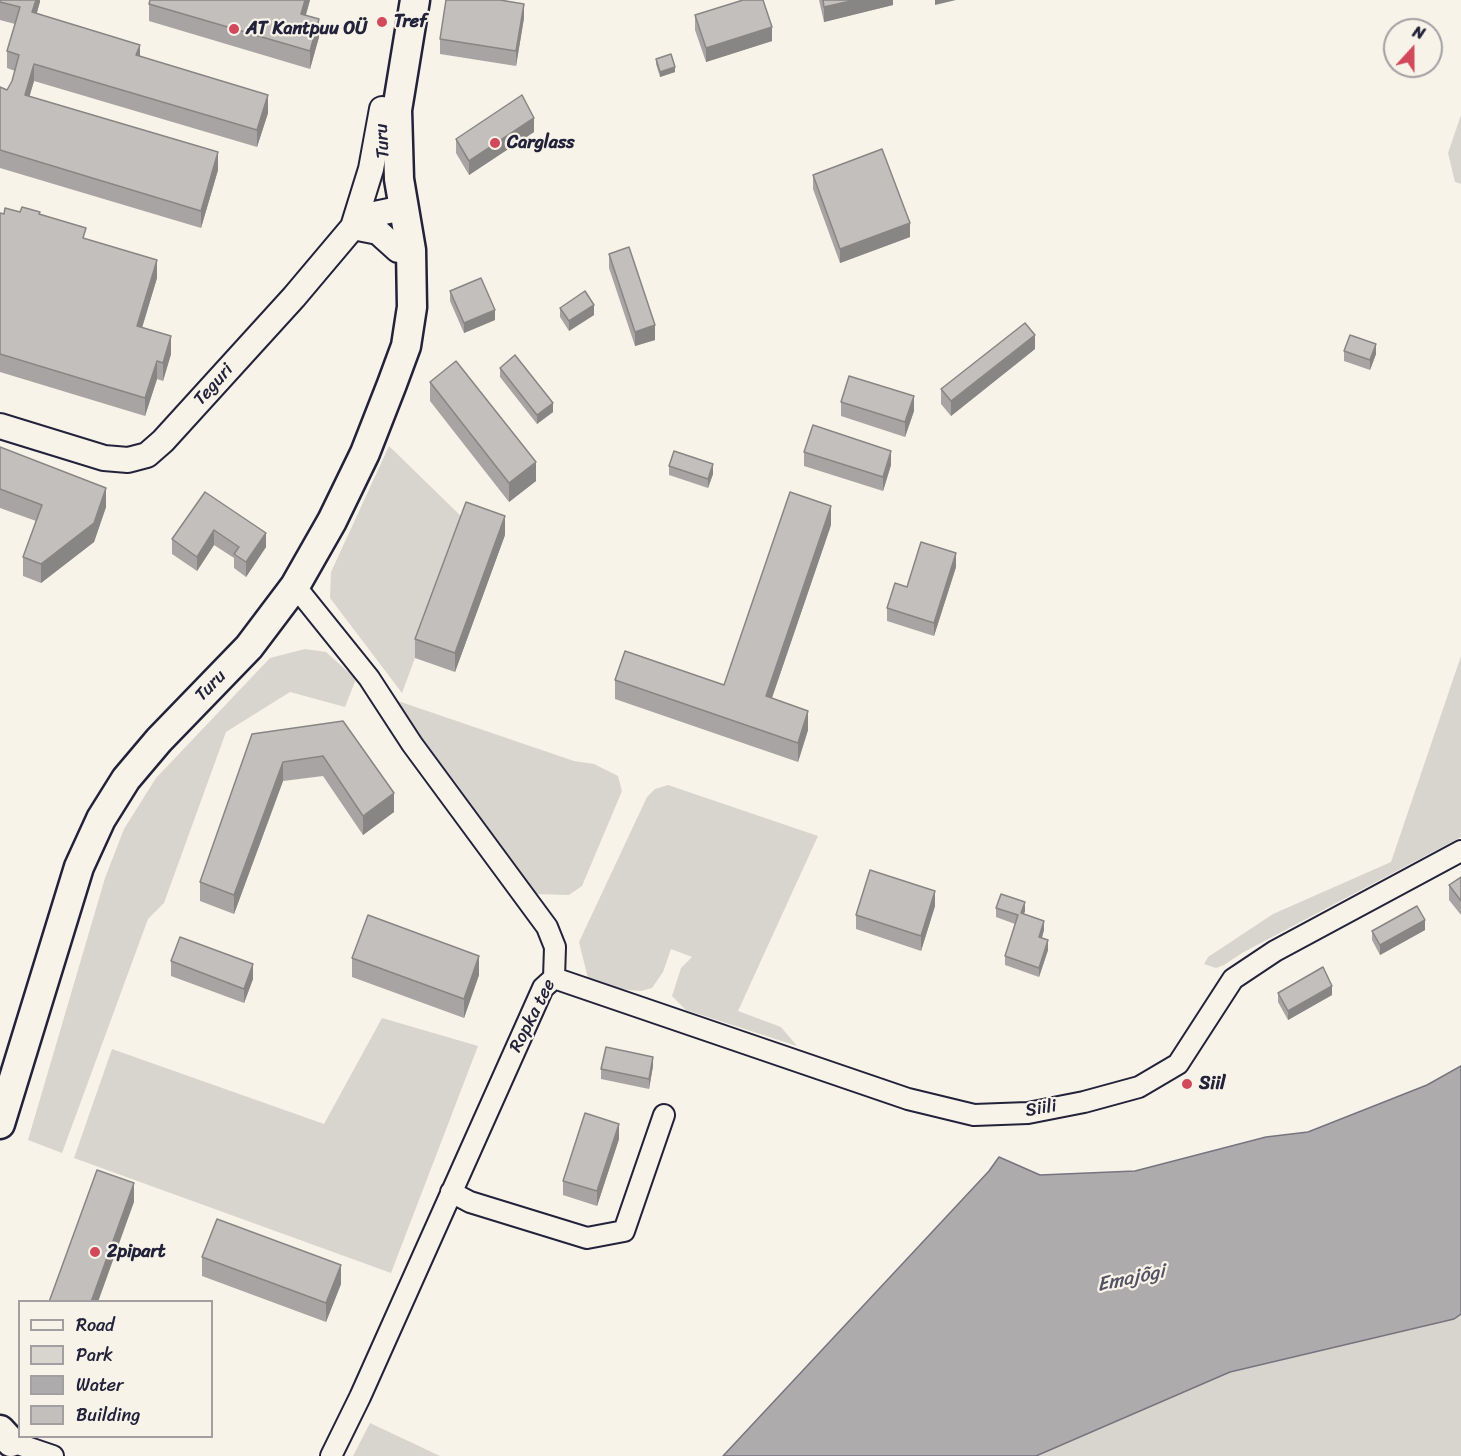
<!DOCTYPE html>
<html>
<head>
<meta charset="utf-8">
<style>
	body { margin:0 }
	#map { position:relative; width:1461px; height:1456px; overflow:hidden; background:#f7f3e8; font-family:Sriracha,sans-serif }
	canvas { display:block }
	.legend { position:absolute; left:18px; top:1300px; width:195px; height:138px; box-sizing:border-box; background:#f7f3e8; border:2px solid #a29fa3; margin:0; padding:8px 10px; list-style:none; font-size:18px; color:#22223b }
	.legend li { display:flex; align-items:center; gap:12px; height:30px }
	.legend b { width:30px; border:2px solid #a29fa3 }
	.north { position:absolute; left:1383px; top:18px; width:60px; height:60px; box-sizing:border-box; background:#f7f3e8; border:2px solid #a29fa3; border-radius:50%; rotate:21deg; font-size:16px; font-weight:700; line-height:24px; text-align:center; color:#22223b }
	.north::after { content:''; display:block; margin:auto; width:21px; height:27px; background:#d1495b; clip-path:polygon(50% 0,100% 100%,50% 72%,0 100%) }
</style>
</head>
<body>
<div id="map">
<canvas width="1461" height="1456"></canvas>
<ul class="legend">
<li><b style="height:8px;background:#f7f3e8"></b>Road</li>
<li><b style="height:16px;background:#d8d5cf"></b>Park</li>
<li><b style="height:16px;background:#aeabad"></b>Water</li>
<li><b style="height:16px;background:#c2bfbd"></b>Building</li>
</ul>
<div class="north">N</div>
</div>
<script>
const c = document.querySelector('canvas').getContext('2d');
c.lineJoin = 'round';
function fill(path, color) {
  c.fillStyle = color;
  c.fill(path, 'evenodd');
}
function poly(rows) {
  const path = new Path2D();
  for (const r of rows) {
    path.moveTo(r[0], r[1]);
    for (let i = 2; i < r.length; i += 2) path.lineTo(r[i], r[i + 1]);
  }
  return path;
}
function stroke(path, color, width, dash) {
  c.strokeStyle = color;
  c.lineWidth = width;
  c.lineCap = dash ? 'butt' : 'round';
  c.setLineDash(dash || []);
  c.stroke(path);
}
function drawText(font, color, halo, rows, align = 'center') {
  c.font = font + ' Sriracha,sans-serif';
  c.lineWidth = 4.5;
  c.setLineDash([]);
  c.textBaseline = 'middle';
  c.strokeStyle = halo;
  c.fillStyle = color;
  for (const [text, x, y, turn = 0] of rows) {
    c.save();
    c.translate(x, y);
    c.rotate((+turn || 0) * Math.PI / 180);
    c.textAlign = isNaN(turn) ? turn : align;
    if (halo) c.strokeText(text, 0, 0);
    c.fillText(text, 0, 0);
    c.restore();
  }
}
fill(poly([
	[1461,115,1461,184,1455,182,1448,153],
	[389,446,466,521,402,693,330,598,331,572],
	[305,649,326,652,356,679,345,707,290,692,226,732,164,903,148,919,62,1153,28,1140,105,878,124,829,156,778,270,658],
	[1461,656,1461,837,1242,953,1224,965,1216,968,1204,964,1208,957,1273,914,1391,862],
	[395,700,574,761,594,764,618,776,622,791,582,886,569,895,537,894,505,858],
	[668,785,818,836,738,1011,781,1027,797,1046,686,1010,672,996,681,968,692,957,671,949,663,972,652,988,641,991,618,989,588,978,579,942,647,797,655,789],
	[382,1018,478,1046,391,1273,74,1158,112,1049,324,1124],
	[1461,1314,1461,1456,1036,1456,1230,1372,1454,1319],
	[370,1423,440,1456,353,1456]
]), '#d8d5cf');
const water = poly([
	[1461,1066,1461,1314,1454,1319,1230,1372,1036,1456,723,1456,989,1171,999,1157,1040,1175,1135,1171,1266,1137,1308,1132,1427,1085,1461,1066]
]);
fill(water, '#aeabad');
stroke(water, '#76747f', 1.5);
const minor = poly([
	[295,586,369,678,412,744,547,927,555,947,554,978,543,988,360,1397,331,1456],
	[554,978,908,1099,974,1115,1028,1113,1084,1102,1139,1087,1178,1064,1233,979,1275,951,1461,851],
	[451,1192,470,1202,587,1238,624,1231,664,1115],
	[0,1438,53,1456]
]);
const tertiary = poly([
	[353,227,371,169,382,109],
	[353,227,378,232,398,250],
	[0,426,104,458,128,460,147,455,163,441,294,297,353,227,365,216,403,208]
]);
const secondary = poly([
	[0,1124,79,867,101,819,126,779,159,740,249,647,295,586,332,521,365,453,392,384,406,346,412,307,411,250,399,179,397,110,415,0],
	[0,1430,11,1442]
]);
stroke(minor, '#22223b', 24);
stroke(tertiary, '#22223b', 28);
stroke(secondary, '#22223b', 33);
stroke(minor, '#f7f3e8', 20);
stroke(tertiary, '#f7f3e8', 24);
stroke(secondary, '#f7f3e8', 28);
fill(poly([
	[0,0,40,0,37,13,140,56,268,113,257,147,34,81,29,96,218,170,201,228,0,168,0,87,7,90,12,81,15,71,7,68,7,51,15,24,0,20],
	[150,0,310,0,306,15,319,37,310,69,149,21,149,4],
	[819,0,893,0,893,5,824,22],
	[695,15,772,41,706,62,695,30],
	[524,18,516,66,440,54,440,39],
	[656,59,675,72,660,77,656,64],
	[534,132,469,175,456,153,456,139],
	[813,175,910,237,840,263,813,189],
	[20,212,40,215,157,278,142,328,171,354,163,381,157,379,145,416,0,372,0,213,4,214],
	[609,254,655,340,635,346,609,268],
	[450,291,495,320,464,333,450,301],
	[560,308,594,315,569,331,560,317],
	[1035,349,951,416,941,404,941,389],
	[1344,351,1376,354,1370,370,1344,361],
	[500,368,553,412,537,424,500,377],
	[430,382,536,481,509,502,430,401],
	[841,402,914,411,905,437,841,416],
	[0,447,106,507,94,542,41,583,23,576,23,557,36,521,0,508],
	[804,452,891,465,883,491,804,466],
	[669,466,713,474,708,488,669,475],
	[205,492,266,547,246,577,234,568,234,558,214,545,197,571,172,554,172,539],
	[831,525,772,698,808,730,798,762,615,699,615,680,724,685],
	[505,535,455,672,415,658,415,639],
	[956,567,934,636,887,621,887,608,907,587],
	[343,721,394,812,363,835,323,776,283,781,234,914,200,901,200,882,252,734],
	[1461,877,1461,915,1449,900,1449,885],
	[935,906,921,951,856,929,856,915],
	[996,908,1025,911,1023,914,1044,930,1042,938,1048,950,1039,977,1005,965,1005,956,1015,924,996,917],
	[1425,930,1380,955,1372,940,1372,931],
	[352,958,479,975,464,1018,352,977],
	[171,961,253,979,244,1003,171,976],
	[1278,993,1332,995,1288,1020,1278,1002],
	[653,1066,649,1089,601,1079,601,1069],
	[619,1139,597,1206,563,1195,563,1181],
	[202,1257,341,1284,326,1322,202,1276]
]), '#a7a4a3');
fill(poly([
	[36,0,40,0,40,2,32,29,32,12],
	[305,0,310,0,301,31,301,14],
	[855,0,893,0,893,5,824,22,824,7],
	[935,0,956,0,935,5],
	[524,4,524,18,516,66,516,51],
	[319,19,319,37,310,69,310,51],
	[772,27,772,41,706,62,706,48],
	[140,45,140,63,136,55],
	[34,64,34,81,25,112,25,95],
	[675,67,675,72,660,77,660,72],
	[268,95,268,113,257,147,257,130],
	[534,118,534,132,469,175,469,161],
	[218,152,218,170,201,228,201,211],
	[910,223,910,237,840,263,840,249],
	[157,260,157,278,137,344,137,326],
	[594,305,594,315,569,331,569,321],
	[495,310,495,320,464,333,464,323],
	[655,325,655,340,635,346,635,332],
	[1035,335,1035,349,951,416,951,401],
	[171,336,171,354,163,381,163,363],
	[1376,344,1376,354,1370,370,1370,360],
	[157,361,157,379,145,416,145,398],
	[914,396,914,411,905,437,905,422],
	[553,403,553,412,537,424,537,415],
	[891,451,891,465,883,491,883,477],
	[536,462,536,481,509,502,509,483],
	[713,464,713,474,708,488,708,479],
	[106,488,106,507,94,542,41,583,41,564],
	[831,506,831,525,766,715,766,696],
	[505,516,505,535,455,672,455,653],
	[214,530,214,545,197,571,197,557],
	[266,533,266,547,246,577,246,562],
	[956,553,956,567,934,636,934,623],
	[808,711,808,730,798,762,798,743],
	[283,762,283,781,234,914,234,895],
	[394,793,394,812,363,835,363,816],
	[935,891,935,906,921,951,921,936],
	[1025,902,1025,911,1021,923,1021,913],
	[1425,920,1425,930,1380,955,1380,945],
	[1044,921,1044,930,1039,947,1039,937],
	[1048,940,1048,950,1039,977,1039,968],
	[479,956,479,975,464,1018,464,999],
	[253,964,253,979,244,1003,244,989],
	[1332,986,1332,995,1288,1020,1288,1011],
	[653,1057,653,1066,649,1089,649,1079],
	[619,1124,619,1139,597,1206,597,1191],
	[134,1183,134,1202,98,1302,91,1302],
	[341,1265,341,1284,326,1322,326,1303]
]), '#888684');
const building = poly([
	[0,0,36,0,32,12,140,45,136,55,268,95,257,130,34,64,25,95,218,152,201,211,0,150,0,87,7,90,12,81,19,55,7,51,20,7,0,2,0,0],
	[150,0,305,0,301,14,319,19,310,51,149,4,150,0],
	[446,0,500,0,524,4,516,51,440,39,446,0],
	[743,0,763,0,772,27,706,48,695,15,743,0],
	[823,0,855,0,824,7,823,0],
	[671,54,675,67,660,72,656,59,671,54],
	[522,95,534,118,469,161,456,139,522,95],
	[882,149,910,223,840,249,813,175,882,149],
	[22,207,40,212,39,214,86,228,83,238,157,260,137,326,171,336,163,363,157,361,145,398,0,354,0,213,4,214,5,208,20,212,22,207],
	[629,247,655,325,635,332,609,254,629,247],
	[481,278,495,310,464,323,450,291,481,278],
	[585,291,594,305,569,321,560,308,585,291],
	[1025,323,1035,335,951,401,941,389,1025,323],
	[1350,335,1376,344,1370,360,1344,351,1350,335],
	[515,355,553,403,537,415,500,368,515,355],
	[456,361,536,462,509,483,430,382,456,361],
	[849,376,914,396,905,422,841,402,849,376],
	[813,425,891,451,883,477,804,452,813,425],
	[0,447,106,488,94,523,41,564,23,557,42,505,0,489,0,447],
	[674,451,713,464,708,479,669,466,674,451],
	[205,492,266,533,246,562,234,554,239,547,214,530,197,557,172,539,205,492],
	[790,492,831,506,766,696,808,711,798,743,615,680,625,651,724,685,790,492],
	[466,502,505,516,455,653,415,639,466,502],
	[921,542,956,553,934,623,887,608,895,583,907,587,921,542],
	[343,721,394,793,363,816,323,756,283,762,234,895,200,882,252,734,343,721],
	[870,870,935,891,921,936,856,915,870,870],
	[1461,877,1461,901,1449,885,1461,877],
	[1001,894,1025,902,1021,913,1044,921,1039,937,1048,940,1039,968,1005,956,1018,915,996,908,1001,894],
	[1417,906,1425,920,1380,945,1372,931,1417,906],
	[368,915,479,956,464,999,352,958,368,915],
	[180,937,253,964,244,989,171,961,180,937],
	[1323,967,1332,986,1288,1011,1278,993,1323,967],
	[606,1047,653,1057,649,1079,601,1069,606,1047],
	[585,1113,619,1124,597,1191,563,1181,585,1113],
	[97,1170,134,1183,91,1302,49,1302,97,1170],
	[217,1219,341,1265,326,1303,202,1257,217,1219]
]);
fill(building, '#c2bfbd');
stroke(building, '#888684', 1.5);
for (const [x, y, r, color] of [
	[382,22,6,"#d1495b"],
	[234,29,6,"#d1495b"],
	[495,143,6,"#d1495b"],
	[1187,1084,6,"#d1495b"],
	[95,1252,6,"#d1495b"]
]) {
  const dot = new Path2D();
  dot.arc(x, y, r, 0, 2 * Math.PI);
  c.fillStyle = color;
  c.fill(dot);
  stroke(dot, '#f7f3e8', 2);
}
drawText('bold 18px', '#22223b', '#f7f3e8', [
	["Tref",394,22],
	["AT Kantpuu OÜ",246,29],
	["Carglass",507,143],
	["Siil",1199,1084],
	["2pipart",107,1252]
], 'left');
drawText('18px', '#22223b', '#f7f3e8', [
	["Turu",383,141,-93],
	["Teguri",214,385,-48],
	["Turu",211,686,-46],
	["Ropka tee",533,1016,-63],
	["Siili",1041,1109,-9]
]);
drawText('italic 20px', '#535263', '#f7f3e8', [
	["Emajõgi",1131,1279,-12]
]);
</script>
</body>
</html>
